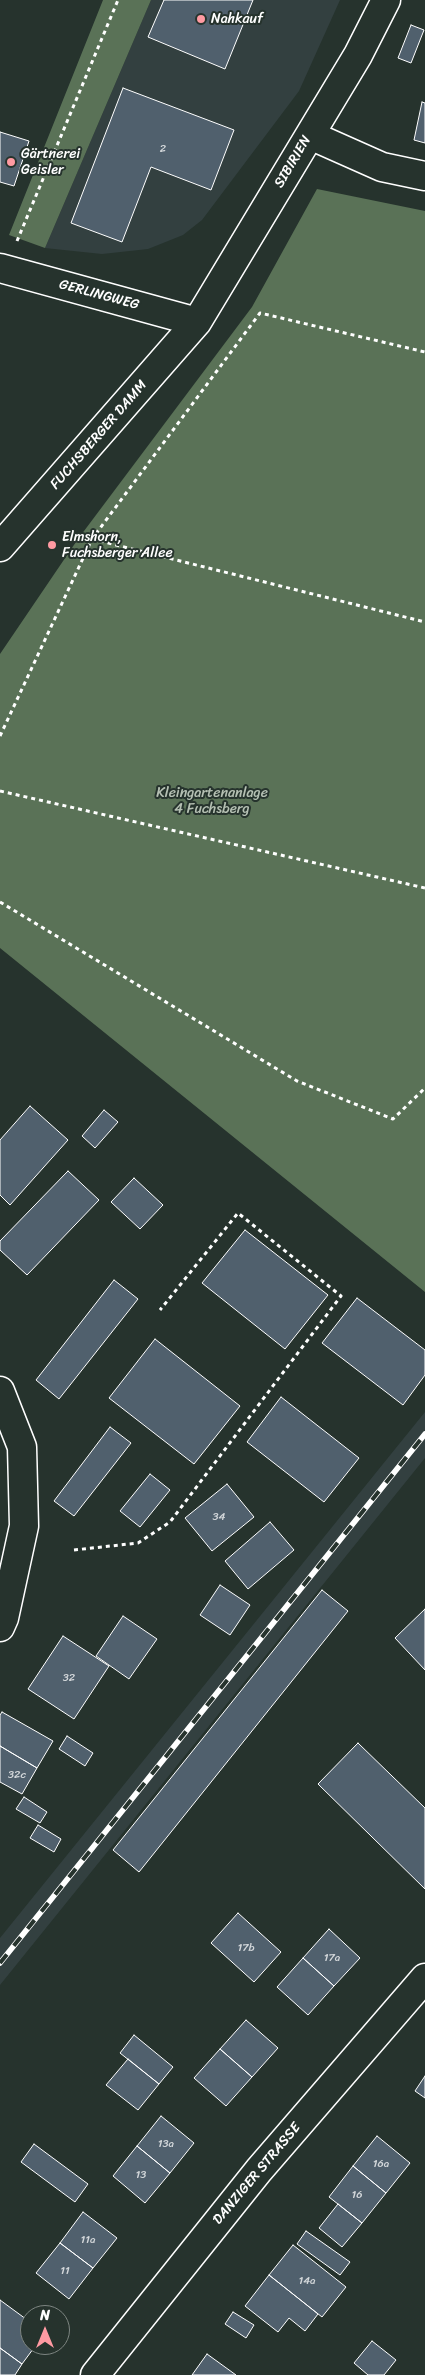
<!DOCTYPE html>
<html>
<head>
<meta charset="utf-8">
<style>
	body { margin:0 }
	#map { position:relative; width:425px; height:2375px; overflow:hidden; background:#26332d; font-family:Sriracha,sans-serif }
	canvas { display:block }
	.north { position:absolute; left:20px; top:2305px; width:50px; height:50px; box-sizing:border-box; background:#26332d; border:1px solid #7d8581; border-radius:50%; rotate:0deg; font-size:14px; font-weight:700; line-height:20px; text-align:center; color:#fff }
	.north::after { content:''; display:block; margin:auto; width:18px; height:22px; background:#ff9aa2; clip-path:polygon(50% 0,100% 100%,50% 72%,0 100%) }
</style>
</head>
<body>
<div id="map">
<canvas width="425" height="2375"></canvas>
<div class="north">N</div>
</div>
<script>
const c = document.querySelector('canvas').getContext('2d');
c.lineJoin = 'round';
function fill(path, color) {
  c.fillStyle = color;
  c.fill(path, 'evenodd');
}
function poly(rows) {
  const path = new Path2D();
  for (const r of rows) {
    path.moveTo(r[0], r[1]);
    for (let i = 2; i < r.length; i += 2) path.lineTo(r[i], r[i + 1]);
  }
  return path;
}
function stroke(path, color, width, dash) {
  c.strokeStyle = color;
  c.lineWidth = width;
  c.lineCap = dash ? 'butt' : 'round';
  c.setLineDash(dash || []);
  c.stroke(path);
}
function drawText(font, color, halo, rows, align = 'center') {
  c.font = font + ' Sriracha,sans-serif';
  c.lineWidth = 4;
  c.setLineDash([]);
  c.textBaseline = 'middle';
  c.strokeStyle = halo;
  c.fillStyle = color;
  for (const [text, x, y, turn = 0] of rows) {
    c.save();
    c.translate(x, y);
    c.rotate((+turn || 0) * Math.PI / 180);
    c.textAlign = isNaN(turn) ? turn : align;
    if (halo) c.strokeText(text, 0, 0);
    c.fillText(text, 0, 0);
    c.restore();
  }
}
fill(poly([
	[151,0,340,0,299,91,202,220,183,235,148,249,102,254,45,248],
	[425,1412,425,1458,0,1985,0,1938]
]), '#334040');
fill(poly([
	[103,0,151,0,45,248,9,235],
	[317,189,425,211,425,1292,0,948,0,654,78,539,252,307]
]), '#5a7257');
const building = poly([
	[164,0,253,0,225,69,148,37,164,0],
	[411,25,424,30,411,63,398,58,411,25],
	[123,88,234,130,211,190,151,167,122,242,71,223,123,88],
	[422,102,425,103,425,143,414,140,422,102],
	[0,132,29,141,14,186,0,182,0,132],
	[30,1106,68,1140,10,1205,0,1195,0,1140,30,1106],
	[104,1110,118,1122,95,1148,82,1136,104,1110],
	[68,1171,99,1200,27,1275,0,1250,0,1241,68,1171],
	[134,1178,163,1205,140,1229,111,1202,134,1178],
	[245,1230,328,1295,285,1349,202,1283,245,1230],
	[114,1280,138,1299,59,1399,36,1380,114,1280],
	[357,1298,425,1350,425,1375,403,1405,322,1343,357,1298],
	[155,1339,240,1406,194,1464,109,1398,155,1339],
	[281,1397,359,1458,324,1502,247,1442,281,1397],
	[110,1427,131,1443,74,1516,54,1501,110,1427],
	[150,1474,170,1490,140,1527,120,1511,150,1474],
	[227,1484,254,1517,212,1551,185,1518,227,1484],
	[270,1522,294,1550,248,1589,225,1561,270,1522],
	[220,1585,250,1605,230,1635,200,1615,220,1585],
	[322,1590,348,1611,139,1872,113,1850,322,1590],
	[425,1609,425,1670,395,1638,425,1609],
	[123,1616,157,1639,129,1679,96,1656,123,1616],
	[63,1636,109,1666,74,1719,28,1689,63,1636],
	[2,1712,53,1741,37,1768,0,1746,0,1715,2,1712],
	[67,1736,93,1753,85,1766,59,1749,67,1736],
	[358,1743,425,1808,425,1889,318,1784,358,1743],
	[0,1746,37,1768,22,1794,0,1782,0,1746],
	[24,1797,47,1812,40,1823,16,1809,24,1797],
	[38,1825,61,1839,54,1852,30,1838,38,1825],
	[238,1913,281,1952,254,1982,211,1943,238,1913],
	[329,1929,360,1958,334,1986,303,1958,329,1929],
	[303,1958,334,1986,308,2015,277,1987,303,1958],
	[246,2020,278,2048,252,2077,220,2049,246,2020],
	[134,2035,173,2067,159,2084,120,2053,134,2035],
	[220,2049,252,2077,226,2106,194,2078,220,2049],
	[128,2059,159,2084,138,2110,106,2085,128,2059],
	[425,2076,425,2098,415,2091,425,2076],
	[161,2116,194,2143,170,2173,137,2146,161,2116],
	[377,2136,410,2163,386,2193,353,2166,377,2136],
	[34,2144,88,2184,75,2202,21,2162,34,2144],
	[137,2146,170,2173,145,2203,113,2176,137,2146],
	[353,2166,386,2193,362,2223,329,2197,353,2166],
	[338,2204,362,2223,342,2247,319,2228,338,2204],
	[83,2212,117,2238,93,2268,60,2243,83,2212],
	[306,2231,350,2262,340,2275,297,2244,306,2231],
	[60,2243,93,2268,69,2299,36,2273,60,2243],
	[293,2245,346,2287,322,2317,269,2275,293,2245],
	[269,2275,318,2314,305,2331,289,2318,278,2332,245,2306,269,2275],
	[0,2300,30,2322,30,2345,36,2345,22,2364,0,2348,0,2300],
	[233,2312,254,2325,246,2338,225,2324,233,2312],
	[372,2341,396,2360,384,2375,368,2375,354,2363,372,2341],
	[0,2348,22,2364,15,2375,0,2375,0,2348],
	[207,2354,236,2375,192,2375,207,2354]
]);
fill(building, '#50606d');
stroke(building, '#fff', 1);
const minor = poly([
	[310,135,382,167,425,176],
	[0,268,197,322],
	[0,547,197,322,358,55,386,0],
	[0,1391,22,1447,24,1526,4,1618,0,1627],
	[95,2375,259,2170,425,1978]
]);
stroke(minor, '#fff', 31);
stroke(poly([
	[17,241,118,0],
	[92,539,425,622],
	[0,736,92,539,260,313,425,352],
	[0,791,425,888],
	[0,902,297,1081,393,1119,425,1088],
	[74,1550,138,1543,170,1522,341,1296,238,1213,160,1310]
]), '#fff', 3, [4, 4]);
stroke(minor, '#26332d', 28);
const rail = poly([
	[0,1963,425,1434]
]);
stroke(rail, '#fff', 5.5);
stroke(rail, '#26332d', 4, [11]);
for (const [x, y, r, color] of [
	[201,19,5,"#ff9aa2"],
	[11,162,5,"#ff9aa2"],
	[52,545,5,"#ff9aa2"]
]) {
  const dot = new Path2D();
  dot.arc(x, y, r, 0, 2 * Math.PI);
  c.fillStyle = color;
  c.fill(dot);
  stroke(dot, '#26332d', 2);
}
drawText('11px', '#d3d7da', null, [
	["2",163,149],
	["34",219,1517],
	["32",69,1678],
	["32c",17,1775],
	["17b",246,1948],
	["17a",332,1958],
	["13a",166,2144],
	["16a",381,2164],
	["13",141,2175],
	["16",357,2195],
	["11a",88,2240],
	["11",65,2271],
	["14a",307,2281]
]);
drawText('14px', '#fff', '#26332d', [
	["Nahkauf",211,19],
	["Gärtnerei",21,154],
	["Geisler",21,170],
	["Elmshorn,",62,537],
	["Fuchsberger Allee",62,553]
], 'left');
drawText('14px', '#fff', '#26332d', [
	["SIBIRIEN",293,162,-59],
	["GERLINGWEG",99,295,15],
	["FUCHSBERGER DAMM",99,435,-49],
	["DANZIGER STRASSE",257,2174,-50]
]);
drawText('14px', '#b5c0b3', '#26332d', [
	["Kleingartenanlage",212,793],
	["4 Fuchsberg",212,809]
]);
</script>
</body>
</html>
